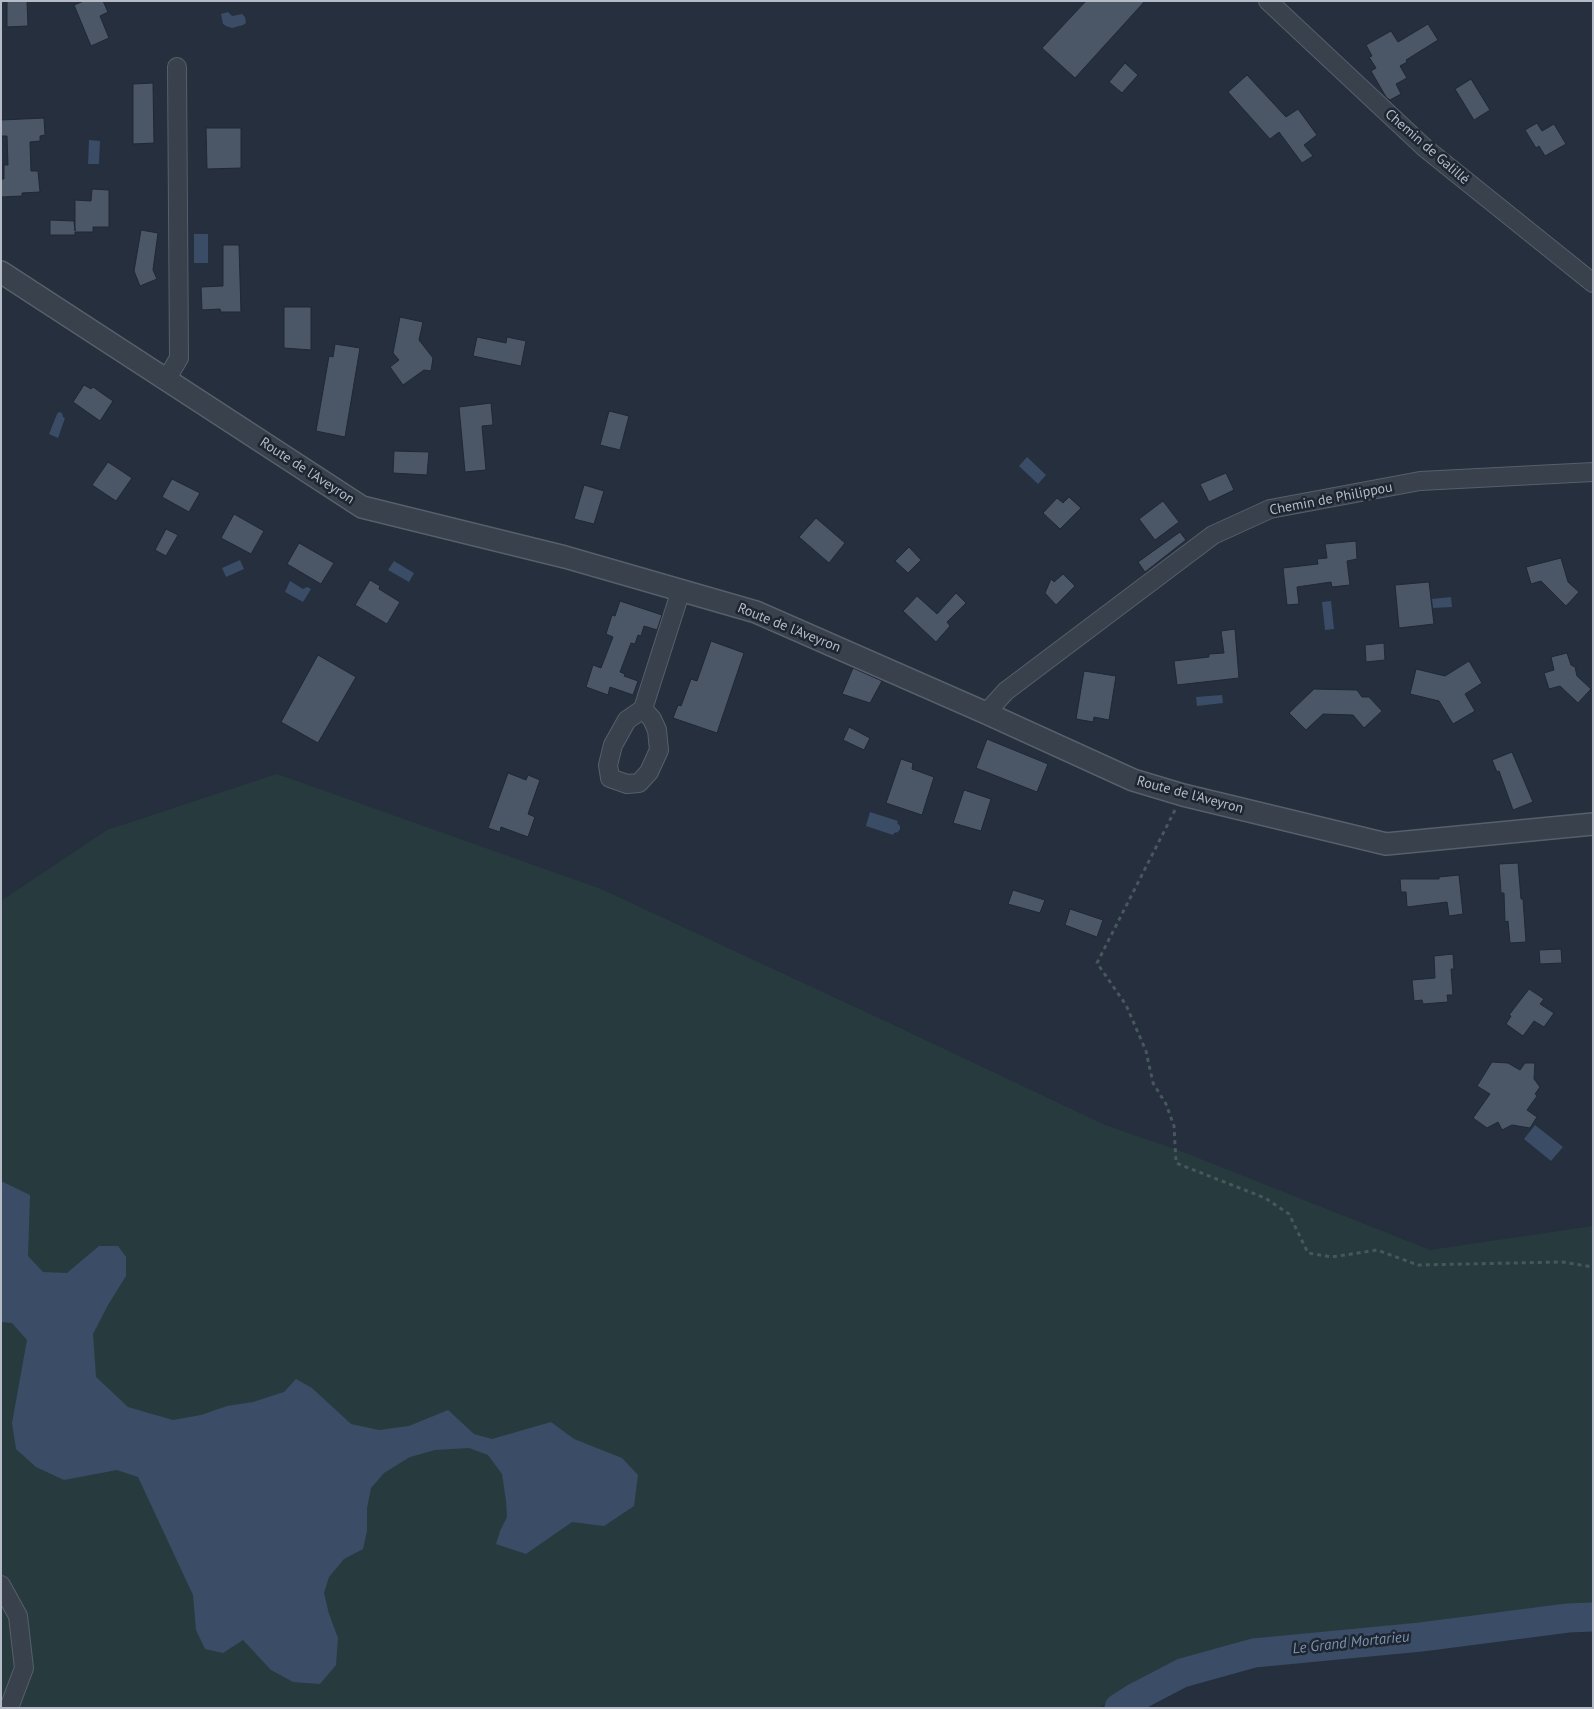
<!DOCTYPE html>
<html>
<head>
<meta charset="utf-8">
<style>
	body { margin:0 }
	#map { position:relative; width:1594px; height:1709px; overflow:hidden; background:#252f3d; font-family:"PT Sans",sans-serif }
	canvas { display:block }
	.frame { position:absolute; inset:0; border:2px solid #b5bcc8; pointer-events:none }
</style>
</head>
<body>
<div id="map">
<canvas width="1594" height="1709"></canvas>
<div class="frame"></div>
</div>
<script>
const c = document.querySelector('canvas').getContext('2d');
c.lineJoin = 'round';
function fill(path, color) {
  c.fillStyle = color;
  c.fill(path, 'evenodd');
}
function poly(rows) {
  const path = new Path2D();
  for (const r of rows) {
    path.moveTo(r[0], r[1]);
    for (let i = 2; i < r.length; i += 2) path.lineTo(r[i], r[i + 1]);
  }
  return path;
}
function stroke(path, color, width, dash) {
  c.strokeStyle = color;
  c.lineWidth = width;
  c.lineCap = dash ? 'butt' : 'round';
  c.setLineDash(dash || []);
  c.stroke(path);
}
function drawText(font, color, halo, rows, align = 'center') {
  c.font = font + ' "PT Sans",sans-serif';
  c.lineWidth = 5;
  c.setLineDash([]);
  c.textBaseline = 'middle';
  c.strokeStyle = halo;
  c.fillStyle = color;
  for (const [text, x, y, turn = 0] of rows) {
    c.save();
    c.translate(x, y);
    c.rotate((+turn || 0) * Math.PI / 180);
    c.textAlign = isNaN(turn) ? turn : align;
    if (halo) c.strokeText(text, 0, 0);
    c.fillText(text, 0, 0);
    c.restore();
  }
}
fill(poly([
	[277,774,601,889,885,1021,1105,1125,1183,1152,1430,1250,1593,1226,1593,1605,1211,1650,1097,1708,1,1708,1,901,107,830]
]), '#273b3e');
fill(poly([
	[228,12,232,16,242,14,245,17,246,23,243,25,232,28,226,26,223,24,221,14],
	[89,140,100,141,99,164,88,164],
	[194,234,208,234,208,263,194,263],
	[59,412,62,413,63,417,65,418,58,438,49,434,57,414],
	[1027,457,1046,475,1038,484,1019,466],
	[240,560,244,569,226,577,222,568],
	[394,561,414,573,409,582,388,570],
	[290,581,303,589,307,587,311,589,303,602,285,592],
	[1451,597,1452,607,1433,608,1432,599],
	[1331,601,1334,629,1325,630,1322,602],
	[1222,695,1223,703,1197,706,1196,697],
	[870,812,898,821,897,823,900,826,900,829,898,832,894,833,893,835,866,826],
	[1535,1125,1563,1147,1551,1161,1524,1139],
	[1,1181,30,1195,28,1256,43,1272,67,1273,99,1246,118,1246,126,1257,126,1276,108,1305,93,1334,96,1377,128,1407,173,1420,201,1415,227,1406,253,1402,284,1392,296,1379,312,1388,351,1424,379,1430,409,1426,448,1410,474,1434,492,1439,551,1422,574,1439,622,1458,638,1475,634,1506,604,1526,572,1522,526,1554,496,1544,500,1531,507,1517,506,1501,502,1474,488,1455,469,1448,435,1450,410,1457,384,1473,371,1488,367,1508,367,1531,363,1549,344,1559,329,1577,324,1593,329,1614,338,1638,336,1665,320,1684,293,1682,271,1670,243,1640,223,1653,205,1649,196,1630,193,1595,138,1477,117,1470,64,1480,36,1467,16,1449,12,1423,27,1340,12,1323,1,1322]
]), '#3b4c66');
stroke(poly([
	[1119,1708,1136,1697,1182,1673,1254,1653,1421,1637,1568,1618,1593,1617]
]), '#3b4c66', 29);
const building = poly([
	[7,1,27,1,28,26,7,27,7,1],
	[84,1,103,1,108,12,100,16,109,38,91,46,74,5,84,1],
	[1086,1,1145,1,1075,78,1042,48,1086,1],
	[1428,24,1438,40,1406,60,1407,62,1400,66,1407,78,1396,84,1401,94,1390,100,1386,97,1371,71,1376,68,1369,57,1372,56,1366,45,1391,31,1398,42,1428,24],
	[1125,63,1138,75,1122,93,1109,82,1125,63],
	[1247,75,1286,117,1298,109,1317,135,1304,145,1313,156,1302,163,1279,132,1270,139,1228,92,1247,75],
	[1471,79,1490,110,1474,120,1455,89,1471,79],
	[153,83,154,143,133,144,133,84,153,83],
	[44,118,45,135,40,136,40,141,30,142,31,171,38,171,40,192,22,193,22,196,1,197,1,179,4,179,4,165,8,165,7,136,1,136,1,120,44,118],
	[1537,123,1542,131,1554,124,1566,144,1545,156,1539,146,1536,148,1525,130,1537,123],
	[206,128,241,128,241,168,207,169,206,128],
	[92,189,109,190,109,227,93,227,93,232,75,232,75,235,50,235,50,220,74,221,75,231,75,200,91,201,92,189],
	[141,230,158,233,153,270,157,279,140,286,134,271,141,230],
	[223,245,239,245,241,312,221,312,220,309,202,310,201,287,223,286,223,245],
	[284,307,311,307,311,350,284,348,284,307],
	[400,317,423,322,419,340,433,358,431,371,424,370,403,385,390,367,399,360,393,353,400,317],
	[477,337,506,343,507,337,526,341,521,366,473,356,477,337],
	[335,344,360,348,345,437,316,431,329,356,333,357,335,344],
	[84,385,91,389,93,387,113,401,100,421,73,402,84,385],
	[491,403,493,425,482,426,486,470,465,472,459,407,491,403],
	[609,411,629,416,620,450,600,445,609,411],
	[394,451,429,452,427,475,393,473,394,451],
	[108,462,132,478,116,501,92,485,108,462],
	[1226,473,1234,490,1209,502,1200,484,1226,473],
	[172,479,200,493,189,512,162,497,172,479],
	[584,485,604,491,594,524,574,519,584,485],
	[1069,497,1081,508,1060,529,1043,513,1057,498,1063,503,1069,497],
	[1163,501,1179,522,1155,540,1139,519,1163,501],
	[234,514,264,531,251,554,221,538,234,514],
	[816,518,845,543,829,563,799,537,816,518],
	[166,529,178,535,166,556,155,550,166,529],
	[1180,532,1186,540,1145,572,1138,562,1180,532],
	[1356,541,1357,559,1347,561,1350,585,1332,587,1331,582,1297,587,1299,604,1287,605,1283,568,1318,564,1317,559,1327,558,1325,544,1356,541],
	[299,543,334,563,321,584,287,564,299,543],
	[909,547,921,560,908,573,895,561,909,547],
	[1561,558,1568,582,1579,592,1566,606,1541,581,1531,584,1526,567,1561,558],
	[1063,574,1075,586,1056,605,1045,593,1051,579,1054,582,1063,574],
	[370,580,380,586,379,589,400,602,387,624,355,605,370,580],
	[1429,582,1434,624,1399,628,1395,585,1429,582],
	[956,593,966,603,947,622,950,626,936,642,903,611,917,596,937,614,956,593],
	[620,601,662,615,657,630,644,626,641,636,638,635,635,644,631,643,620,672,625,674,624,676,638,681,633,695,610,687,608,695,586,687,593,665,601,668,613,637,606,634,612,615,615,616,620,601],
	[1235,629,1239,678,1177,685,1174,661,1209,657,1209,654,1224,653,1221,631,1235,629],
	[711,641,744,653,717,733,673,718,678,705,681,706,691,679,697,681,711,641],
	[1384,643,1385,660,1366,662,1365,645,1384,643],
	[1567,653,1571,665,1575,667,1577,676,1591,689,1578,703,1560,686,1549,689,1544,673,1554,670,1551,657,1567,653],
	[318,655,356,677,318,743,281,722,318,655],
	[1469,661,1482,683,1465,694,1475,711,1453,724,1439,701,1410,694,1416,669,1445,676,1469,661],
	[853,668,882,681,870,703,842,694,853,668],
	[1084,671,1116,676,1109,720,1094,717,1093,722,1076,719,1084,671],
	[1314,689,1357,690,1362,697,1369,697,1382,711,1364,728,1353,715,1323,714,1306,730,1289,713,1314,689],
	[849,727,870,738,864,750,843,740,849,727],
	[987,739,1048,764,1037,792,976,768,987,739],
	[1512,752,1533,802,1513,810,1499,771,1497,772,1492,760,1512,752],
	[901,759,913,763,912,769,934,777,922,815,886,803,901,759],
	[508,773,526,780,528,775,540,780,528,814,535,817,528,837,501,827,500,832,488,828,508,773],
	[964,790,991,799,981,831,953,823,964,790],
	[1518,863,1521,899,1523,899,1526,942,1510,943,1508,921,1505,922,1504,893,1501,893,1499,864,1518,863],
	[1459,875,1463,914,1449,916,1447,902,1407,907,1406,892,1401,892,1400,879,1439,879,1439,877,1459,875],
	[1013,890,1045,900,1040,913,1008,904,1013,890],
	[1070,909,1103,920,1097,937,1065,925,1070,909],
	[1561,949,1562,963,1540,964,1539,950,1561,949],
	[1453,954,1454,969,1451,969,1453,995,1447,995,1448,1002,1423,1004,1422,1000,1414,1001,1412,980,1435,978,1434,956,1453,954],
	[1529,989,1544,999,1540,1004,1554,1013,1544,1027,1534,1021,1523,1036,1506,1024,1511,1016,1509,1015,1529,989],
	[1492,1062,1508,1063,1520,1070,1525,1063,1535,1063,1534,1079,1540,1087,1535,1094,1537,1096,1527,1110,1537,1117,1530,1128,1512,1125,1502,1130,1498,1122,1487,1128,1473,1118,1490,1094,1477,1086,1492,1062]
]);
fill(building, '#4b5666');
stroke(building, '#202834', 1);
const minor = poly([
	[1268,1,1425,148,1593,283],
	[166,380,179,358,177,67],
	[643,709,652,719,657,730,659,750,649,772,639,783,627,784,610,778,608,765,613,745,627,720,643,709,681,590],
	[986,713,1006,691,1213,535,1270,509,1420,481,1593,472],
	[1,1585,18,1616,24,1668,9,1708]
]);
const tertiary = poly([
	[1,272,362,507,565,557,756,612,986,713,1133,780,1183,795,1386,844,1593,824]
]);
stroke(minor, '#575f6b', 20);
stroke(tertiary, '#575f6b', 24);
stroke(poly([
	[1175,810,1097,963,1126,1005,1146,1051,1153,1083,1166,1104,1174,1126,1176,1163,1265,1198,1289,1214,1308,1253,1332,1257,1377,1250,1418,1265,1562,1262,1593,1267]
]), '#45585b', 3, [4, 4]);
stroke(minor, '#39414d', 18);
stroke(tertiary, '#39414d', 21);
drawText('14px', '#b5bcc8', '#1e2632', [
	["Chemin de Galillé",1427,147,41],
	["Route de l'Aveyron",307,471,33],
	["Chemin de Philippou",1331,499,-11],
	["Route de l'Aveyron",789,628,22],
	["Route de l'Aveyron",1190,795,15]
]);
drawText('italic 15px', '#7d92af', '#1e2632', [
	["Le Grand Mortarieu",1351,1643,-6]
]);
</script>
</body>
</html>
